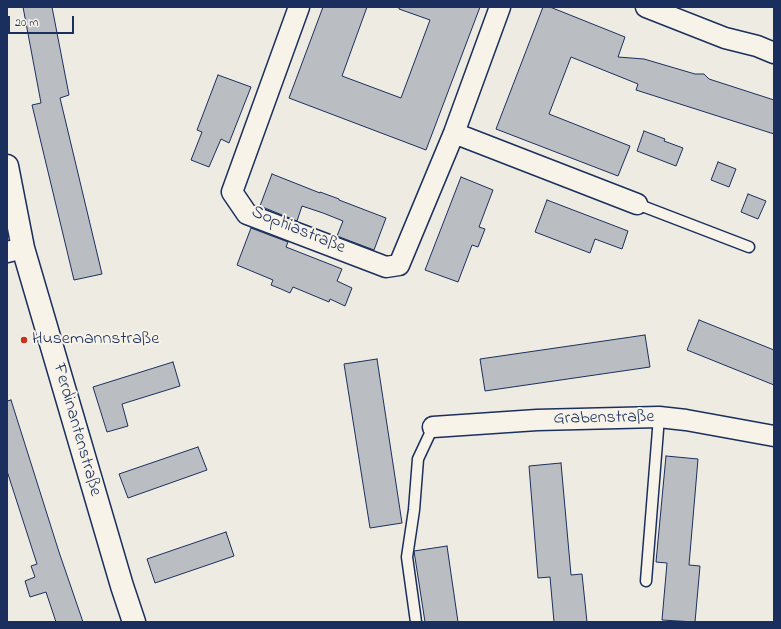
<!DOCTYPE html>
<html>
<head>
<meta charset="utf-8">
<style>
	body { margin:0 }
	#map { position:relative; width:781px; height:629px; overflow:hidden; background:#eeebe2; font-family:"Indie Flower",sans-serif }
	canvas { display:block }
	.frame { position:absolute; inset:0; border:8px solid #1b2f5e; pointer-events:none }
	.scale { position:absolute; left:8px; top:16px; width:66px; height:18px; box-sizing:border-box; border:2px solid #1b2f5e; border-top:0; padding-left:5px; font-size:12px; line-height:14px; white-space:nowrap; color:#1b2f5e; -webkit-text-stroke:3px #f7f3e8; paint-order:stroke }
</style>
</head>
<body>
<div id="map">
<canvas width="781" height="629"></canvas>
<div class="frame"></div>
<div class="scale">20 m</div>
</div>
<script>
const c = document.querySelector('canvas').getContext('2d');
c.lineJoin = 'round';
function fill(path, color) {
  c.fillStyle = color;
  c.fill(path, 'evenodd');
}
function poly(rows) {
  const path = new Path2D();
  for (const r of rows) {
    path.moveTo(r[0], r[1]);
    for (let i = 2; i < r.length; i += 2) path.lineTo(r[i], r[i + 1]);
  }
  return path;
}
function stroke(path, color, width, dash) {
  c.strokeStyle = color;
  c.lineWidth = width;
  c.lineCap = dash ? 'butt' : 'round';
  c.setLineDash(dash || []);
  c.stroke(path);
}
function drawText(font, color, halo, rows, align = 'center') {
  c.font = font + ' "Indie Flower",sans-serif';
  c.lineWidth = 4;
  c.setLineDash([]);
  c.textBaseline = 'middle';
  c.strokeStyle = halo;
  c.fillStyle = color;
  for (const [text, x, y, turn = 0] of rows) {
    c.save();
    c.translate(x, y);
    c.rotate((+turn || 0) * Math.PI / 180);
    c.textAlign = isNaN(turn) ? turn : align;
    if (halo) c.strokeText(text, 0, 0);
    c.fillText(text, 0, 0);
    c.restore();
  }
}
const building = poly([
	[23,7,52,7,69,95,60,98,102,274,74,280,32,105,41,103,23,7],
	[323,7,367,7,342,76,401,98,430,20,399,9,399,7,480,7,426,150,289,98,323,7],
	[543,7,550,7,625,37,618,57,644,59,695,74,704,74,709,79,774,100,774,134,636,90,638,84,571,57,549,114,630,146,618,176,496,129,543,7],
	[218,75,251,87,229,143,221,139,209,167,191,160,202,132,197,130,218,75],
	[644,131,665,139,664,141,683,148,676,166,637,151,644,131],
	[718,162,736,169,729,187,711,180,718,162],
	[272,174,320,193,320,192,339,199,339,200,386,218,374,250,337,236,343,221,323,213,302,206,297,221,260,206,272,174],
	[461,177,493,190,479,227,485,229,478,247,472,245,458,282,425,270,461,177],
	[748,194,766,201,758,219,741,212,748,194],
	[547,200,628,231,622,249,595,239,590,253,535,232,547,200],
	[251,228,288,242,286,247,342,269,337,281,352,288,345,306,330,299,329,302,293,287,290,293,281,289,271,285,273,280,237,265,251,228],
	[699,320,774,350,774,385,687,350,699,320],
	[645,335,650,367,485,391,480,359,645,335],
	[377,359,402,523,370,528,344,364,377,359],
	[173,362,180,386,122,404,128,426,107,432,93,387,173,362],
	[11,400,59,552,83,622,56,622,46,592,30,597,25,581,35,577,31,566,37,564,7,471,7,401,11,400],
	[198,447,207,470,128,498,119,474,198,447],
	[666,456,698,459,689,565,700,566,695,622,662,620,667,563,656,562,666,456],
	[561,463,571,575,582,574,587,622,554,622,550,577,538,578,529,466,561,463],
	[226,532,234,556,155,583,147,559,226,532],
	[447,546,458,622,425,622,414,551,447,546]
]);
fill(building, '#babdc2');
stroke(building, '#1b2f5e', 1);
const service = poly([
	[637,204,749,247],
	[646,581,659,417],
	[416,622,407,557,414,510,418,459,433,427]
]);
const minor = poly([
	[299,7,232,192,247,214,386,267,399,265,454,133,500,7],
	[646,7,725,38,757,46,774,53],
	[454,133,637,204],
	[7,252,23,248],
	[433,427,537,420,659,417,686,420,774,436]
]);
const tertiary = poly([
	[7,166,23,248,122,586,134,622]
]);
stroke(service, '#1b2f5e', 13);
stroke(minor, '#1b2f5e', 23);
stroke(tertiary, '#1b2f5e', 25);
stroke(service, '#f7f3e8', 10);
stroke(minor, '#f7f3e8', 20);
stroke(tertiary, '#f7f3e8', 22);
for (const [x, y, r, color] of [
	[24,340,4,"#c8321e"]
]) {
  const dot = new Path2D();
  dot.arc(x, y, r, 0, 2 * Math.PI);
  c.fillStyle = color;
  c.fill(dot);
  stroke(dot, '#f7f3e8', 1.5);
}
drawText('18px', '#1b2f5e', '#f7f3e8', [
	["Sophiastraße",298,231,22],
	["Grabenstraße",604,419,-1],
	["Ferdinantenstraße",76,430,74]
]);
drawText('18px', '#1b2f5e', '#f7f3e8', [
	["Husemannstraße",32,340]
], 'left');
</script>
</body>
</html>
